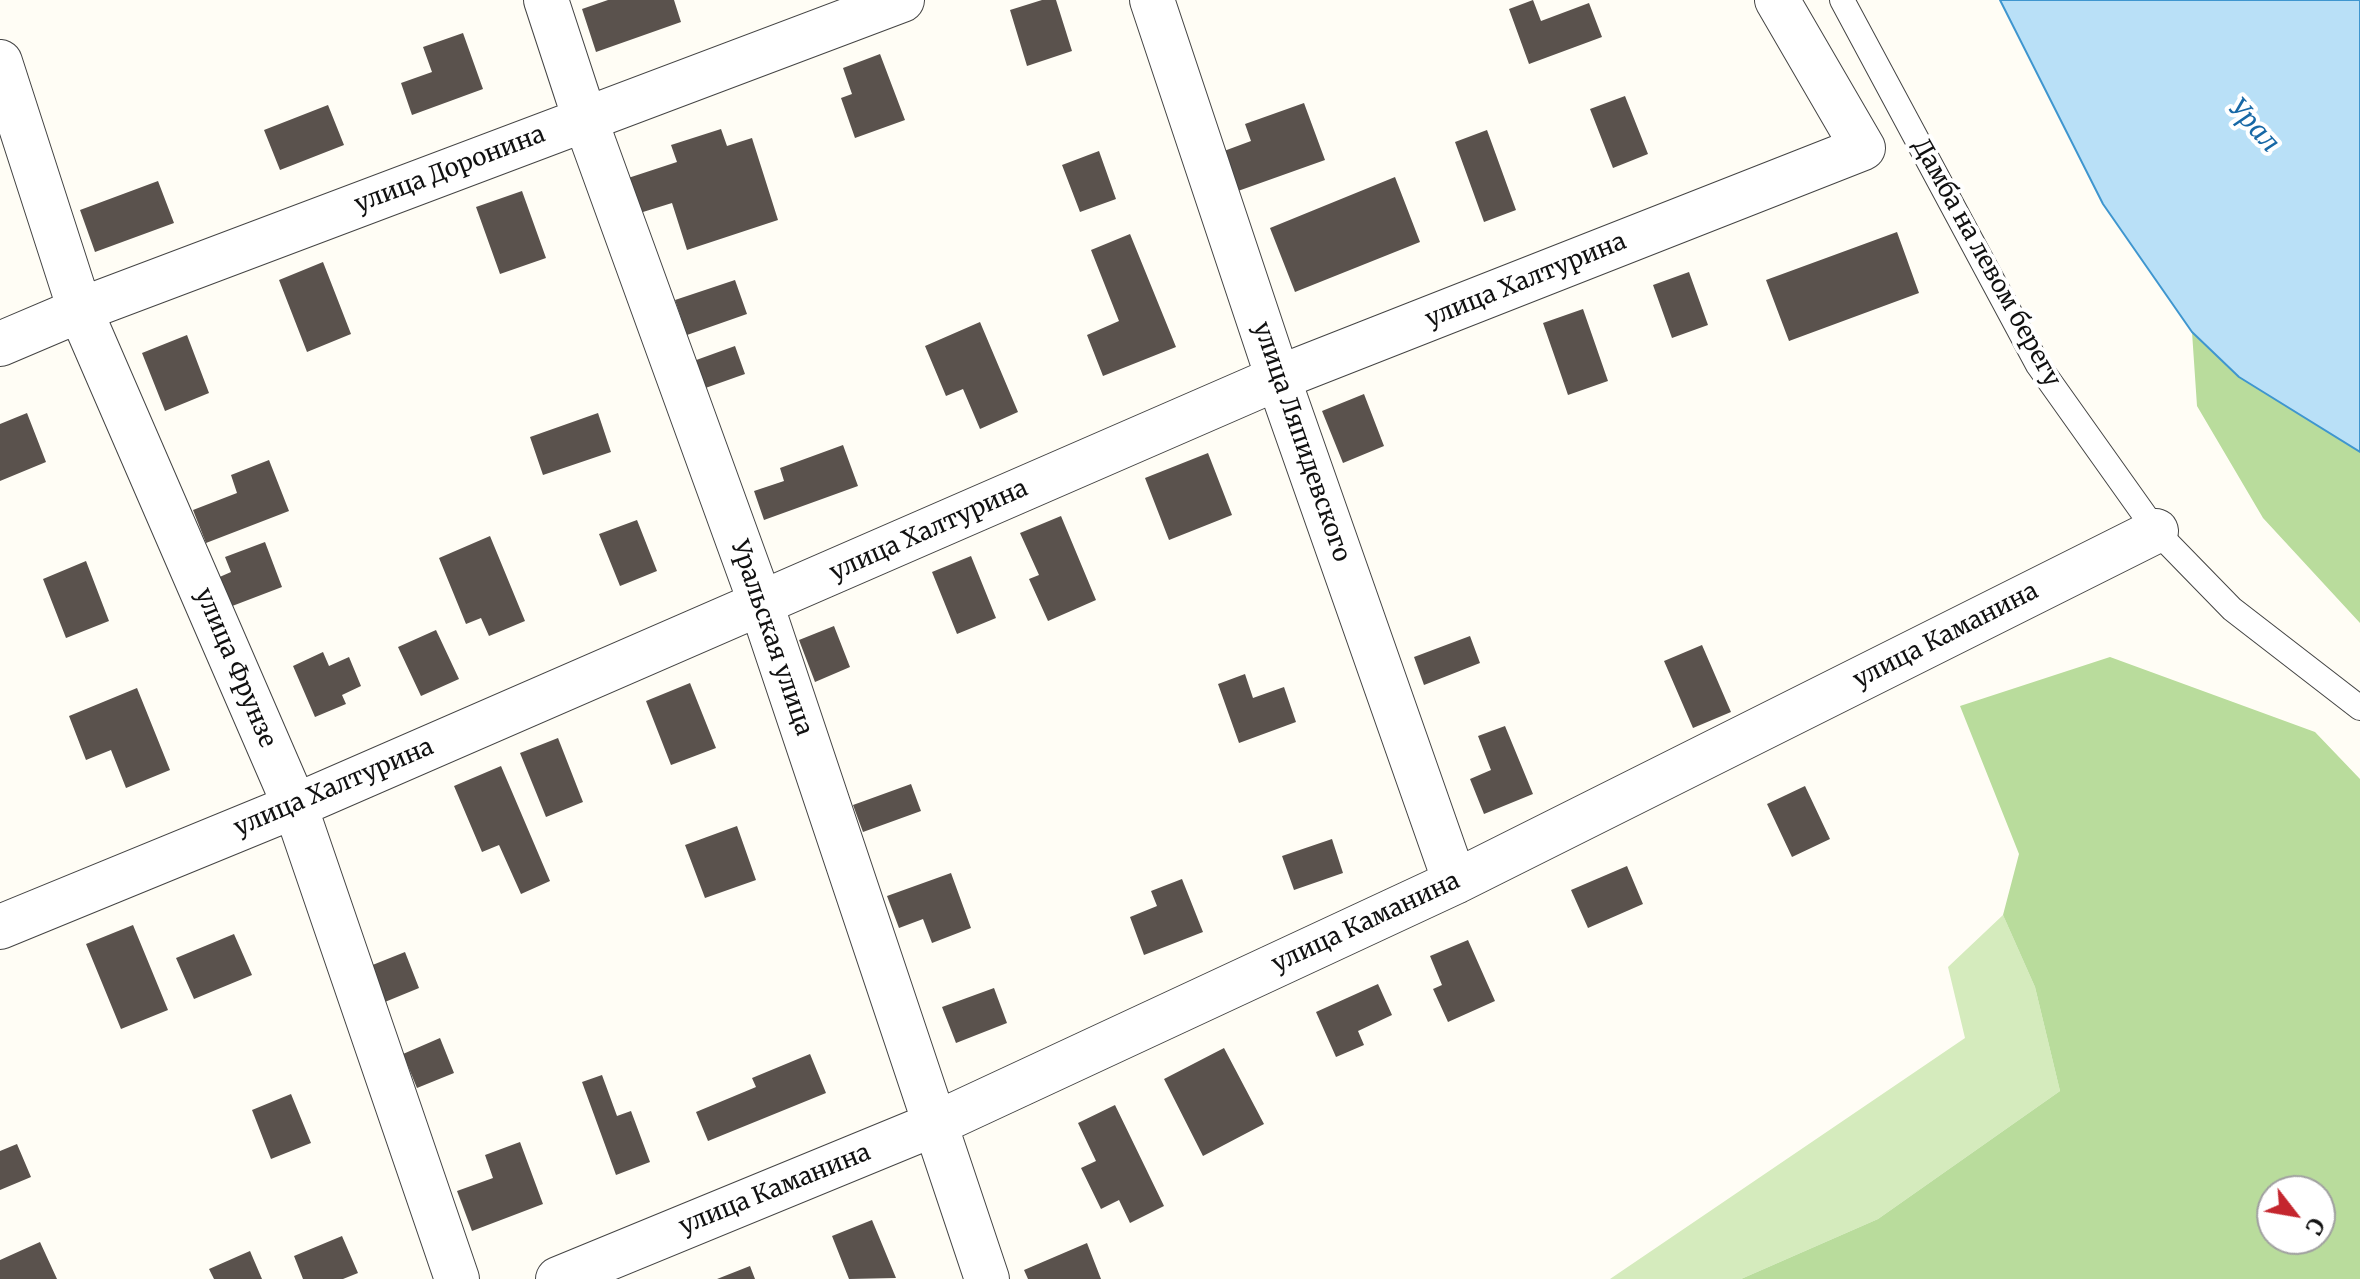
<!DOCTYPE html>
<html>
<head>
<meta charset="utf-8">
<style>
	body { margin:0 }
	#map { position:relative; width:2360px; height:1279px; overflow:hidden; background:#fffdf5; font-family:Merriweather,serif }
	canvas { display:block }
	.north { position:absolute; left:2256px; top:1175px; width:80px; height:80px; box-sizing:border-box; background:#fff; border:2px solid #a0a0a0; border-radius:50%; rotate:121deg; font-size:22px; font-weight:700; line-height:32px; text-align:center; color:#111 }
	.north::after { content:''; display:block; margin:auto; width:28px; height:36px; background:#c4262e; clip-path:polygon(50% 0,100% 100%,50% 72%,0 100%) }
</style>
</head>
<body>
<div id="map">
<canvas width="2360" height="1279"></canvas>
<div class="north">С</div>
</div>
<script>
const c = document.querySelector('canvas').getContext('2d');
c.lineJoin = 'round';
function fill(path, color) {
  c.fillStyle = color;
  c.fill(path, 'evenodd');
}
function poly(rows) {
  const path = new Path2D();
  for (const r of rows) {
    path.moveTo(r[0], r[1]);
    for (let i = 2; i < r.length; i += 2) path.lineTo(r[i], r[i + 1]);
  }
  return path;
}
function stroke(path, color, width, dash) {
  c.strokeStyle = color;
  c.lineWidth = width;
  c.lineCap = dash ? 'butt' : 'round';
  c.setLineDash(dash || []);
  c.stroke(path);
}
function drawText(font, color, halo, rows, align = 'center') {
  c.font = font + ' Merriweather,serif';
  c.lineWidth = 8;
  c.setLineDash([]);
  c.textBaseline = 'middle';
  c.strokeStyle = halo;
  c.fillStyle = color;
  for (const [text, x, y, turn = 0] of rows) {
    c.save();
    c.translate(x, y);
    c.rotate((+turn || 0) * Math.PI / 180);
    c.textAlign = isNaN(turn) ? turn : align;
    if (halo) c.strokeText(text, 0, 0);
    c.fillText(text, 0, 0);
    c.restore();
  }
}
fill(poly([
	[2003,915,2035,987,2060,1091,1878,1219,1741,1279,1610,1279,1965,1038,1948,967]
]), '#d5ebbd');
fill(poly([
	[2192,332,2239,377,2360,452,2360,623,2263,518,2197,406],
	[2110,657,2315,732,2360,779,2360,1279,1741,1279,1878,1219,2060,1091,2035,987,2003,915,2019,854,1960,706],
	[2320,1191,2320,1239,2272,1239,2272,1191]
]), '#b9dc9c');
const water = poly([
	[2000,0,2360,0,2360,452,2239,377,2192,332,2103,204,2000,0]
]);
fill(water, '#b9e0f7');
stroke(water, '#3f96cf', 2);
fill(poly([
	[608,0,674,0,681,22,596,52,582,9],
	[1042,0,1056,0,1072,51,1027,66,1010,10],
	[1533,0,1541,21,1589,3,1602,37,1529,64,1509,9],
	[463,33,483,89,412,115,401,83,432,72,423,47],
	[880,54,905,120,855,138,841,98,852,94,843,68],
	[1625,96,1648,154,1613,168,1590,109],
	[1304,103,1325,160,1238,191,1224,151,1251,141,1245,124],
	[328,105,344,145,280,170,264,130],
	[721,129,727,146,752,138,778,220,687,250,672,203,630,216,619,181,677,162,671,145],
	[1487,130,1516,210,1484,222,1455,142],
	[1099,151,1116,199,1080,212,1062,165],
	[1395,177,1420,242,1295,292,1270,228],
	[158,181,174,223,95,252,80,210],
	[522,191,546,258,500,274,476,207],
	[1897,232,1919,293,1789,341,1766,280],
	[1130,234,1176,347,1103,376,1087,335,1119,321,1091,250],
	[323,262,351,334,307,352,279,280],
	[1689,272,1708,325,1672,338,1653,285],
	[735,280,747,314,687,335,675,300],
	[1583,309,1608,381,1568,395,1543,323],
	[980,322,1018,412,980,429,963,389,946,396,925,346],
	[187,335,209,393,165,411,142,353],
	[735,346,745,374,697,391,688,363],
	[1364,394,1384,446,1343,463,1322,411],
	[27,413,46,462,0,481,0,424],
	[598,413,611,452,543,475,530,437],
	[843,445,858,486,764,520,754,491,784,481,780,468],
	[1208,453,1232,515,1169,540,1145,478],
	[269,460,289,511,206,543,193,510,237,493,231,475],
	[1061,516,1096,600,1048,621,1029,579,1039,575,1020,533],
	[637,520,657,571,620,586,599,534],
	[490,536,525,621,489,636,481,618,466,624,439,558],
	[265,542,282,587,227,608,215,579,231,572,225,557],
	[971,556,996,618,957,634,932,572],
	[86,561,109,621,66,638,43,579],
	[834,626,850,667,815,682,799,640],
	[436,630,459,679,421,696,398,647],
	[1470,636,1480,663,1424,685,1414,657],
	[1702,645,1731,712,1693,728,1664,661],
	[323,652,329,666,349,657,361,686,342,695,346,704,315,717,293,666],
	[1245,674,1253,698,1284,687,1296,722,1239,743,1218,684],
	[690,683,716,748,671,765,646,701],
	[137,688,170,770,126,788,111,750,86,760,69,716],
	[1505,726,1533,794,1484,814,1470,779,1491,770,1478,736],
	[558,738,583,802,546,817,520,753],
	[501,766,550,881,521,894,499,845,482,852,454,786],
	[911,784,921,811,863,832,853,805],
	[1805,786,1830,839,1792,857,1767,804],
	[737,826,756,880,705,898,685,845],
	[1332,839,1343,873,1294,890,1282,856],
	[1627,866,1643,904,1588,928,1571,890],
	[951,873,971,928,932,943,923,919,899,928,887,896],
	[1182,879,1203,932,1144,955,1130,917,1157,906,1151,891],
	[133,925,168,1010,121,1029,86,944],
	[234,934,252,975,194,999,176,958],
	[1468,940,1495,1001,1448,1022,1433,989,1442,985,1430,956],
	[405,952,419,988,380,1004,365,968],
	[1378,984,1392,1015,1358,1031,1364,1045,1336,1057,1316,1012],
	[994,988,1007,1023,956,1043,942,1007],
	[440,1038,454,1073,417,1088,403,1054],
	[1224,1048,1264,1124,1203,1156,1164,1079],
	[810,1054,826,1093,708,1141,696,1112,756,1087,752,1078],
	[602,1075,617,1116,631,1111,650,1162,616,1175,582,1082],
	[291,1094,311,1143,271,1159,252,1110],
	[1115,1105,1164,1206,1130,1223,1119,1200,1101,1209,1081,1168,1096,1161,1078,1123],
	[520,1142,543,1204,472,1231,457,1191,493,1178,485,1155],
	[17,1144,31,1177,0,1190,0,1151],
	[872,1220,896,1278,849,1279,832,1236],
	[342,1236,358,1273,343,1279,303,1279,294,1256],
	[40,1242,57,1279,0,1279,0,1260],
	[1087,1243,1101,1279,1028,1279,1024,1270],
	[250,1251,262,1279,214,1279,209,1269],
	[750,1266,755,1279,717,1279]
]), '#5a524d');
const lane = poly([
	[1842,0,2038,365,2156,531,2232,609,2360,708]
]);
const street = poly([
	[546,0,585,119,761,604,987,1279],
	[1152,0,1278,378,1455,882],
	[0,62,80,310,295,806,457,1279],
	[0,344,80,310,902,0],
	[0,927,295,806,1278,378,1863,148,1777,0],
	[558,1279,935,1124,1455,882,2156,531]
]);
stroke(lane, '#444', 26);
stroke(street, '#444', 46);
stroke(lane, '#fff', 24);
stroke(street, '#fff', 44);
drawText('24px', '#111', '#fff', [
	["улица Доронина",450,170,-21],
	["Дамба на левом берегу",1986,263,61],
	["улица Халтурина",1526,281,-22],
	["улица Ляпидевского",1301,442,71],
	["улица Халтурина",929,531,-24],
	["улица Каманина",1946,636,-27],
	["Уральская улица",771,638,71],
	["улица Фрунзе",235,668,67],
	["улица Халтурина",334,788,-23],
	["улица Каманина",1366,923,-25],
	["улица Каманина",775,1190,-22]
]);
drawText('italic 26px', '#1768a6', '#fff', [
	["Урал",2253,126,48]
]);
</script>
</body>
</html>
